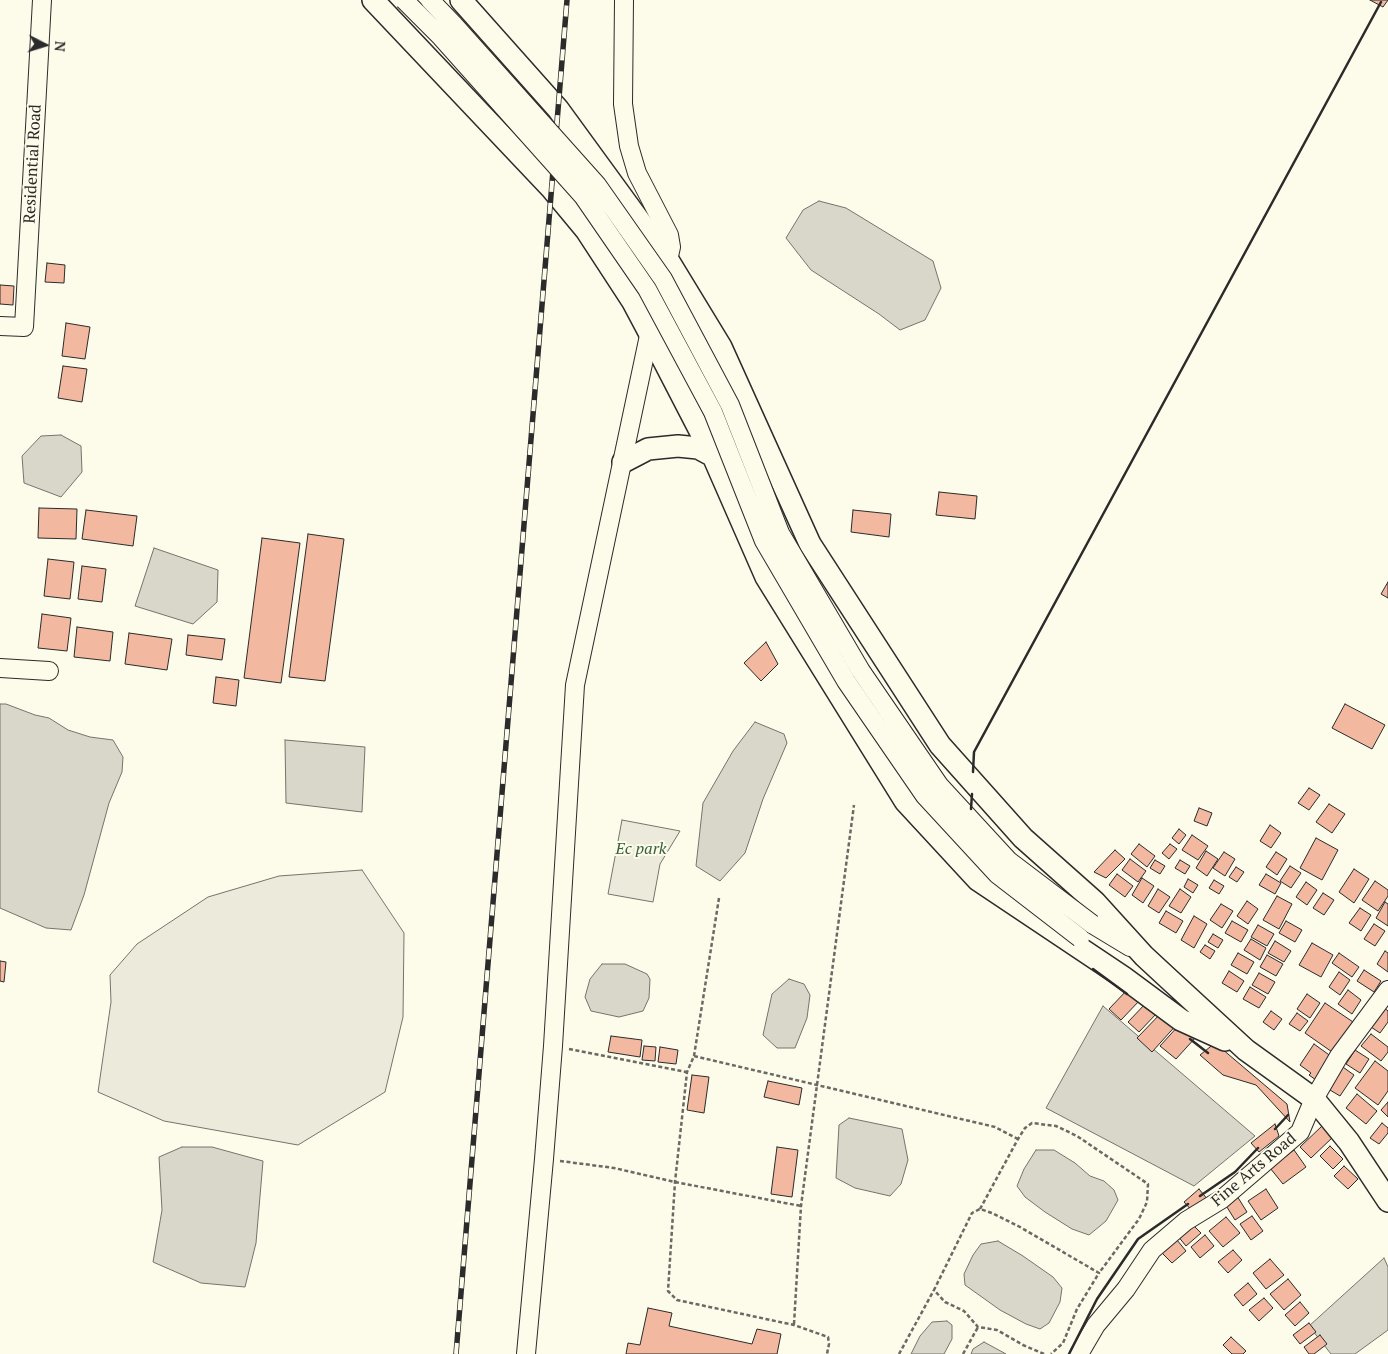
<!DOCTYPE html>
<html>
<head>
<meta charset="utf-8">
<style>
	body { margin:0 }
	#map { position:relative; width:1388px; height:1354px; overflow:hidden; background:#fdfbea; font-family:"PT Serif",serif }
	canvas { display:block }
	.north { position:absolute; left:20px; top:20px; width:50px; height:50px; -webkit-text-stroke:4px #fdfbea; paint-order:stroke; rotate:95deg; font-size:14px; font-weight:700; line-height:20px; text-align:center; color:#2b2b2b }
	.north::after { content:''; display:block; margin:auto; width:18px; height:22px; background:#2b2b2b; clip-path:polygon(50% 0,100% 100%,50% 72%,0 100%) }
</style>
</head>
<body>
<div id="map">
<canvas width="1388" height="1354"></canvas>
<div class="north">N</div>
</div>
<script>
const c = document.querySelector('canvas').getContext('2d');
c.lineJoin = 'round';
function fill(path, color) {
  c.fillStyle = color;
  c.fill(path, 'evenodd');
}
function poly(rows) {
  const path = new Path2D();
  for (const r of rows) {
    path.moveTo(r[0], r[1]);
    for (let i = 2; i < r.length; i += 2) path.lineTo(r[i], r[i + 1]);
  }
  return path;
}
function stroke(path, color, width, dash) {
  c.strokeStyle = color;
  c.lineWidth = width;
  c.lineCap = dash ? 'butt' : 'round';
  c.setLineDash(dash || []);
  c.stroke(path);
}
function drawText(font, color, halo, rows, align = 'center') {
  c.font = font + ' "PT Serif",serif';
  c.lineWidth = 4;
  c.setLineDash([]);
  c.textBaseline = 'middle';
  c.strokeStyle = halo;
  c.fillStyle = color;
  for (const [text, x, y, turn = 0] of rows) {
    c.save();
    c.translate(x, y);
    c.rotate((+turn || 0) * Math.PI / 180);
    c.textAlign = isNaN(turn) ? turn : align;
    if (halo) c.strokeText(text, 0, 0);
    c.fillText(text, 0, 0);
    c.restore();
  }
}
const green = poly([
	[622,820,680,831,660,864,653,902,608,894,622,820],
	[362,870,404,933,403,1017,385,1092,298,1145,164,1121,98,1092,111,1002,110,975,137,944,208,897,279,876,362,870]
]);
fill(green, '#ecebdb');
stroke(green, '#74746e', 1);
const water = poly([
	[819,201,846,208,933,261,941,288,925,320,900,330,879,314,811,270,786,238,803,210,819,201],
	[61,435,81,446,82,472,61,497,24,483,22,456,41,436,61,435],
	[154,548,218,570,217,602,193,624,135,606,154,548],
	[0,704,6,704,35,715,49,718,68,730,90,737,113,740,123,757,122,772,109,803,84,895,71,930,46,928,0,908,0,704],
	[755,722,784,734,787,743,763,799,745,853,720,881,696,866,703,803,733,751,755,722],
	[285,740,365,747,362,812,286,803,285,740],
	[602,964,625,964,647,974,650,979,649,998,643,1011,619,1017,591,1011,585,997,590,979,602,964],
	[789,979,804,984,810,995,807,1018,795,1048,777,1048,763,1035,772,994,789,979],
	[1103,1006,1255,1136,1194,1186,1046,1108,1103,1006],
	[849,1118,902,1129,908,1160,901,1184,890,1196,855,1188,836,1178,839,1125,849,1118],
	[182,1147,212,1147,263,1161,256,1243,245,1287,201,1283,153,1262,162,1210,159,1157,182,1147],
	[1036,1150,1054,1150,1075,1163,1090,1176,1104,1181,1114,1190,1118,1200,1106,1221,1089,1235,1072,1229,1045,1212,1025,1197,1017,1186,1024,1169,1036,1150],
	[998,1241,1023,1256,1053,1277,1062,1288,1060,1302,1049,1323,1040,1329,1026,1324,1000,1310,965,1285,964,1274,973,1255,981,1244,998,1241],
	[1384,1258,1388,1267,1388,1330,1355,1354,1331,1354,1309,1326,1384,1258],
	[947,1321,952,1325,952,1339,944,1354,911,1354,920,1336,932,1322,947,1321],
	[984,1342,1006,1354,971,1354,973,1349,984,1342]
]);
fill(water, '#d8d7c9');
stroke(water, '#74746e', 1);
const building = poly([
	[1370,0,1388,0,1383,7,1370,0],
	[47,263,65,265,64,283,45,282,47,263],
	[0,285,14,286,13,305,0,304,0,285],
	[66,323,90,327,85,359,62,356,66,323],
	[63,366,87,369,82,402,58,398,63,366],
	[939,492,977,496,975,519,936,515,939,492],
	[39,508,77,509,76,539,38,538,39,508],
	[86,510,137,516,133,546,82,539,86,510],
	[853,510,891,514,889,537,851,532,853,510],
	[308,534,344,539,325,681,289,677,308,534],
	[262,538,300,543,281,683,244,678,262,538],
	[48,559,74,562,70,599,44,596,48,559],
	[82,566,106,569,102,602,78,599,82,566],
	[1388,582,1388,598,1381,594,1388,582],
	[42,614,71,618,67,651,38,648,42,614],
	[77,627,113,632,110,661,74,657,77,627],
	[129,633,172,639,167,670,125,664,129,633],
	[188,635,225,639,222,660,186,655,188,635],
	[766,642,778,664,761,681,744,663,766,642],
	[216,677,239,680,236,706,213,703,216,677],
	[1345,704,1385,725,1372,749,1332,728,1345,704],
	[1309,788,1320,795,1309,810,1298,803,1309,788],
	[1329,804,1345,814,1332,833,1316,822,1329,804],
	[1199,808,1212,813,1207,826,1194,821,1199,808],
	[1270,825,1281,833,1271,848,1260,841,1270,825],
	[1179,829,1186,835,1179,844,1172,838,1179,829],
	[1192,835,1208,846,1198,860,1182,850,1192,835],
	[1316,838,1338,850,1322,880,1300,868,1316,838],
	[1139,844,1155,856,1147,867,1131,854,1139,844],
	[1170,844,1177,849,1169,859,1162,853,1170,844],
	[1115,850,1125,859,1106,878,1094,872,1115,850],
	[1206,851,1218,859,1207,876,1196,868,1206,851],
	[1224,852,1235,859,1225,876,1213,868,1224,852],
	[1276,852,1287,859,1277,875,1266,867,1276,852],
	[1130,859,1146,871,1138,882,1122,870,1130,859],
	[1155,860,1165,866,1160,874,1150,868,1155,860],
	[1180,860,1190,866,1185,874,1175,868,1180,860],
	[1290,866,1301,873,1291,888,1280,881,1290,866],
	[1236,867,1244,872,1237,882,1229,877,1236,867],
	[1354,869,1369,879,1354,903,1339,892,1354,869],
	[1117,874,1133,886,1125,897,1109,885,1117,874],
	[1266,874,1281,883,1275,894,1259,885,1266,874],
	[1142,878,1154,886,1143,903,1132,895,1142,878],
	[1188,879,1198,885,1193,893,1184,887,1188,879],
	[1214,880,1224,886,1219,894,1209,888,1214,880],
	[1375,881,1388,890,1388,896,1378,911,1362,900,1375,881],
	[1306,882,1317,890,1307,905,1296,897,1306,882],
	[1158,889,1170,897,1159,913,1148,906,1158,889],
	[1180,889,1191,897,1181,913,1169,906,1180,889],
	[1323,893,1334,900,1324,915,1313,908,1323,893],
	[1277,896,1292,904,1279,929,1263,920,1277,896],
	[1247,901,1258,909,1248,924,1237,916,1247,901],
	[1385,902,1388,904,1388,926,1376,918,1385,902],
	[1221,904,1233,911,1222,928,1210,920,1221,904],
	[1360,908,1371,915,1361,931,1349,923,1360,908],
	[1166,911,1183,921,1176,933,1159,923,1166,911],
	[1194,916,1207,924,1194,948,1181,940,1194,916],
	[1232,921,1248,930,1241,942,1225,933,1232,921],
	[1286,921,1302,930,1295,942,1279,933,1286,921],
	[1374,924,1385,931,1375,946,1364,939,1374,924],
	[1258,925,1274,934,1267,946,1251,937,1258,925],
	[1213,934,1223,940,1218,948,1208,942,1213,934],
	[1251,939,1266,948,1260,960,1244,950,1251,939],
	[1275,941,1291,951,1284,962,1268,953,1275,941],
	[1312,943,1333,955,1321,977,1299,965,1312,943],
	[1205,945,1215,951,1210,959,1200,952,1205,945],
	[1385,951,1388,953,1388,972,1377,964,1385,951],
	[1238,953,1254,962,1247,974,1231,965,1238,953],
	[1339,953,1359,967,1352,977,1332,963,1339,953],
	[1267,955,1283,964,1276,976,1260,967,1267,955],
	[0,961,6,962,4,982,0,981,0,961],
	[1364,970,1381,981,1374,992,1357,981,1364,970],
	[1229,971,1244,981,1237,992,1222,983,1229,971],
	[1339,972,1350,980,1340,995,1329,987,1339,972],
	[1259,973,1275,982,1268,994,1252,985,1259,973],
	[1250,987,1266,997,1259,1008,1243,999,1250,987],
	[1128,989,1140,1000,1121,1020,1109,1009,1128,989],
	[1348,990,1361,1000,1352,1014,1338,1004,1348,990],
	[1307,994,1320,1003,1310,1018,1297,1009,1307,994],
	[1146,1003,1157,1013,1139,1032,1128,1022,1146,1003],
	[1325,1003,1356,1024,1335,1054,1305,1033,1325,1003],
	[1382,1006,1388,1011,1388,1022,1380,1033,1368,1025,1382,1006],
	[1165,1009,1179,1022,1152,1052,1137,1038,1165,1009],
	[1271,1011,1282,1019,1274,1030,1263,1022,1271,1011],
	[1297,1013,1308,1021,1300,1031,1289,1024,1297,1013],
	[1180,1024,1196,1037,1176,1059,1160,1046,1180,1024],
	[1371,1034,1388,1047,1388,1052,1381,1061,1361,1046,1371,1034],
	[611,1036,642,1040,640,1057,608,1052,611,1036],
	[1215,1043,1287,1104,1290,1122,1256,1085,1223,1075,1200,1055,1215,1043],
	[1314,1044,1332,1057,1316,1080,1309,1075,1311,1073,1300,1065,1314,1044],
	[644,1046,656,1047,655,1061,642,1060,644,1046],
	[660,1047,678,1050,676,1064,658,1062,660,1047],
	[1355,1050,1369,1059,1360,1073,1346,1064,1355,1050],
	[1375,1061,1388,1071,1388,1091,1378,1105,1355,1088,1375,1061],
	[1340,1065,1354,1075,1340,1096,1325,1087,1340,1065],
	[692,1075,709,1077,704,1113,687,1110,692,1075],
	[768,1081,802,1088,799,1105,764,1097,768,1081],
	[1357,1094,1377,1111,1366,1124,1346,1108,1357,1094],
	[1388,1102,1388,1117,1381,1110,1388,1102],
	[1382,1123,1388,1128,1388,1133,1379,1144,1370,1138,1382,1123],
	[1275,1124,1279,1136,1259,1152,1251,1143,1275,1124],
	[1322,1126,1333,1137,1311,1158,1300,1147,1322,1126],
	[1330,1146,1343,1159,1333,1169,1320,1156,1330,1146],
	[777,1147,798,1150,792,1197,771,1194,777,1147],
	[1294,1150,1306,1167,1283,1184,1270,1168,1294,1150],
	[1344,1166,1358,1179,1348,1189,1334,1176,1344,1166],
	[1199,1189,1208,1200,1194,1213,1184,1202,1199,1189],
	[1266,1189,1278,1208,1261,1220,1248,1201,1266,1189],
	[1237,1196,1247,1212,1235,1220,1225,1204,1237,1196],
	[1252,1216,1263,1231,1251,1240,1240,1224,1252,1216],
	[1226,1217,1240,1233,1223,1247,1209,1231,1226,1217],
	[1191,1223,1201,1233,1186,1246,1177,1235,1191,1223],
	[1205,1235,1214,1246,1200,1258,1191,1247,1205,1235],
	[1177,1240,1186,1251,1172,1263,1162,1253,1177,1240],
	[1233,1250,1242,1260,1228,1273,1218,1262,1233,1250],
	[1270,1259,1284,1275,1266,1289,1253,1273,1270,1259],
	[1288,1279,1301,1295,1284,1310,1270,1294,1288,1279],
	[1248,1283,1257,1294,1243,1306,1234,1295,1248,1283],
	[1264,1298,1273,1308,1259,1321,1249,1310,1264,1298],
	[1300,1302,1309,1313,1295,1326,1285,1315,1300,1302],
	[648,1308,672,1313,669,1326,752,1344,757,1329,781,1334,777,1354,626,1354,628,1343,640,1345,648,1308],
	[1309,1323,1316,1332,1300,1344,1293,1335,1309,1323],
	[1320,1335,1327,1344,1314,1354,1309,1354,1304,1347,1320,1335],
	[1231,1337,1246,1351,1243,1354,1232,1354,1223,1345,1231,1337]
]);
fill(building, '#f2b8a0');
stroke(building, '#2b2b2b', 1);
const minor = poly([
	[624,0,623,104,629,146,637,173,669,235,671,247,666,269],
	[0,326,24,327,42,0],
	[0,668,49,671],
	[1092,924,1130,947],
	[526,1354,544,1159,553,1046,575,685,651,326],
	[1079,1354,1096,1325,1126,1289,1152,1250,1186,1221,1222,1199,1300,1132,1314,1099,1339,1056,1388,990]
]);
const major = poly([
	[373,0,552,189,586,230,633,302,650,334,713,456,766,577,905,801,978,880,1123,977,1181,1020,1225,1040],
	[461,0,558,109,668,260,721,347,810,544,940,745,1023,838,1095,902,1144,956,1171,981,1246,1050,1314,1099,1349,1142,1388,1201],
	[623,462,648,449,678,446,698,448,713,456]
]);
stroke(minor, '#2b2b2b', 20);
stroke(major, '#2b2b2b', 24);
stroke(poly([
	[719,898,694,1056,687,1072,675,1182,668,1291,677,1300,794,1325,828,1337,829,1344,827,1354],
	[569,1049,686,1072],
	[694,1056,995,1127,1018,1139],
	[560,1161,614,1168,675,1182,801,1206],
	[980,1209,1018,1139,1025,1128,1032,1123,1056,1126,1077,1136,1148,1184,1147,1202,1139,1219,1099,1273],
	[794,1324,801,1206,854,805],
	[899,1354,934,1290],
	[963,1354,978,1327],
	[1044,1354,1023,1345,997,1330,978,1327,964,1311,945,1302,934,1290,972,1213,980,1209,992,1213,1020,1227,1099,1273,1077,1309,1063,1343,1051,1354]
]), '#6a6964', 2.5, [4, 2.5]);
stroke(minor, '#fdfbea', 18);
stroke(major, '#fdfbea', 21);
const rail = poly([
	[456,1354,567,0]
]);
stroke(rail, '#2b2b2b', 5.5);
stroke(rail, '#fdfbea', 4, [11]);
const minorBridge = poly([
	[404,0,441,37,583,196,647,289,713,412,764,541,846,681,925,796,997,874,1080,938],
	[430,0,454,25,597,185,663,279,730,405,780,533,861,671,939,785,1009,861,1092,924]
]);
stroke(minorBridge, '#2b2b2b', 20, []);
stroke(minorBridge, '#fdfbea', 18);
stroke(poly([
	[973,772,974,752,1381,2],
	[971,809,972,794],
	[1093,969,1127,994],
	[1190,1039,1208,1053],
	[1275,1129,1288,1115],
	[1200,1196,1235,1172,1258,1148],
	[1069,1354,1097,1299,1138,1239,1188,1204]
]), '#2b2b2b', 2.5);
drawText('16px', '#2b2b2b', '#fdfbea', [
	["Residential Road",33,164,-87],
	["Fine Arts Road",1254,1170,-40]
]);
drawText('italic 16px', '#34623c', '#fdfbea', [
	["Ec park",641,849]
]);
</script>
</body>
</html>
